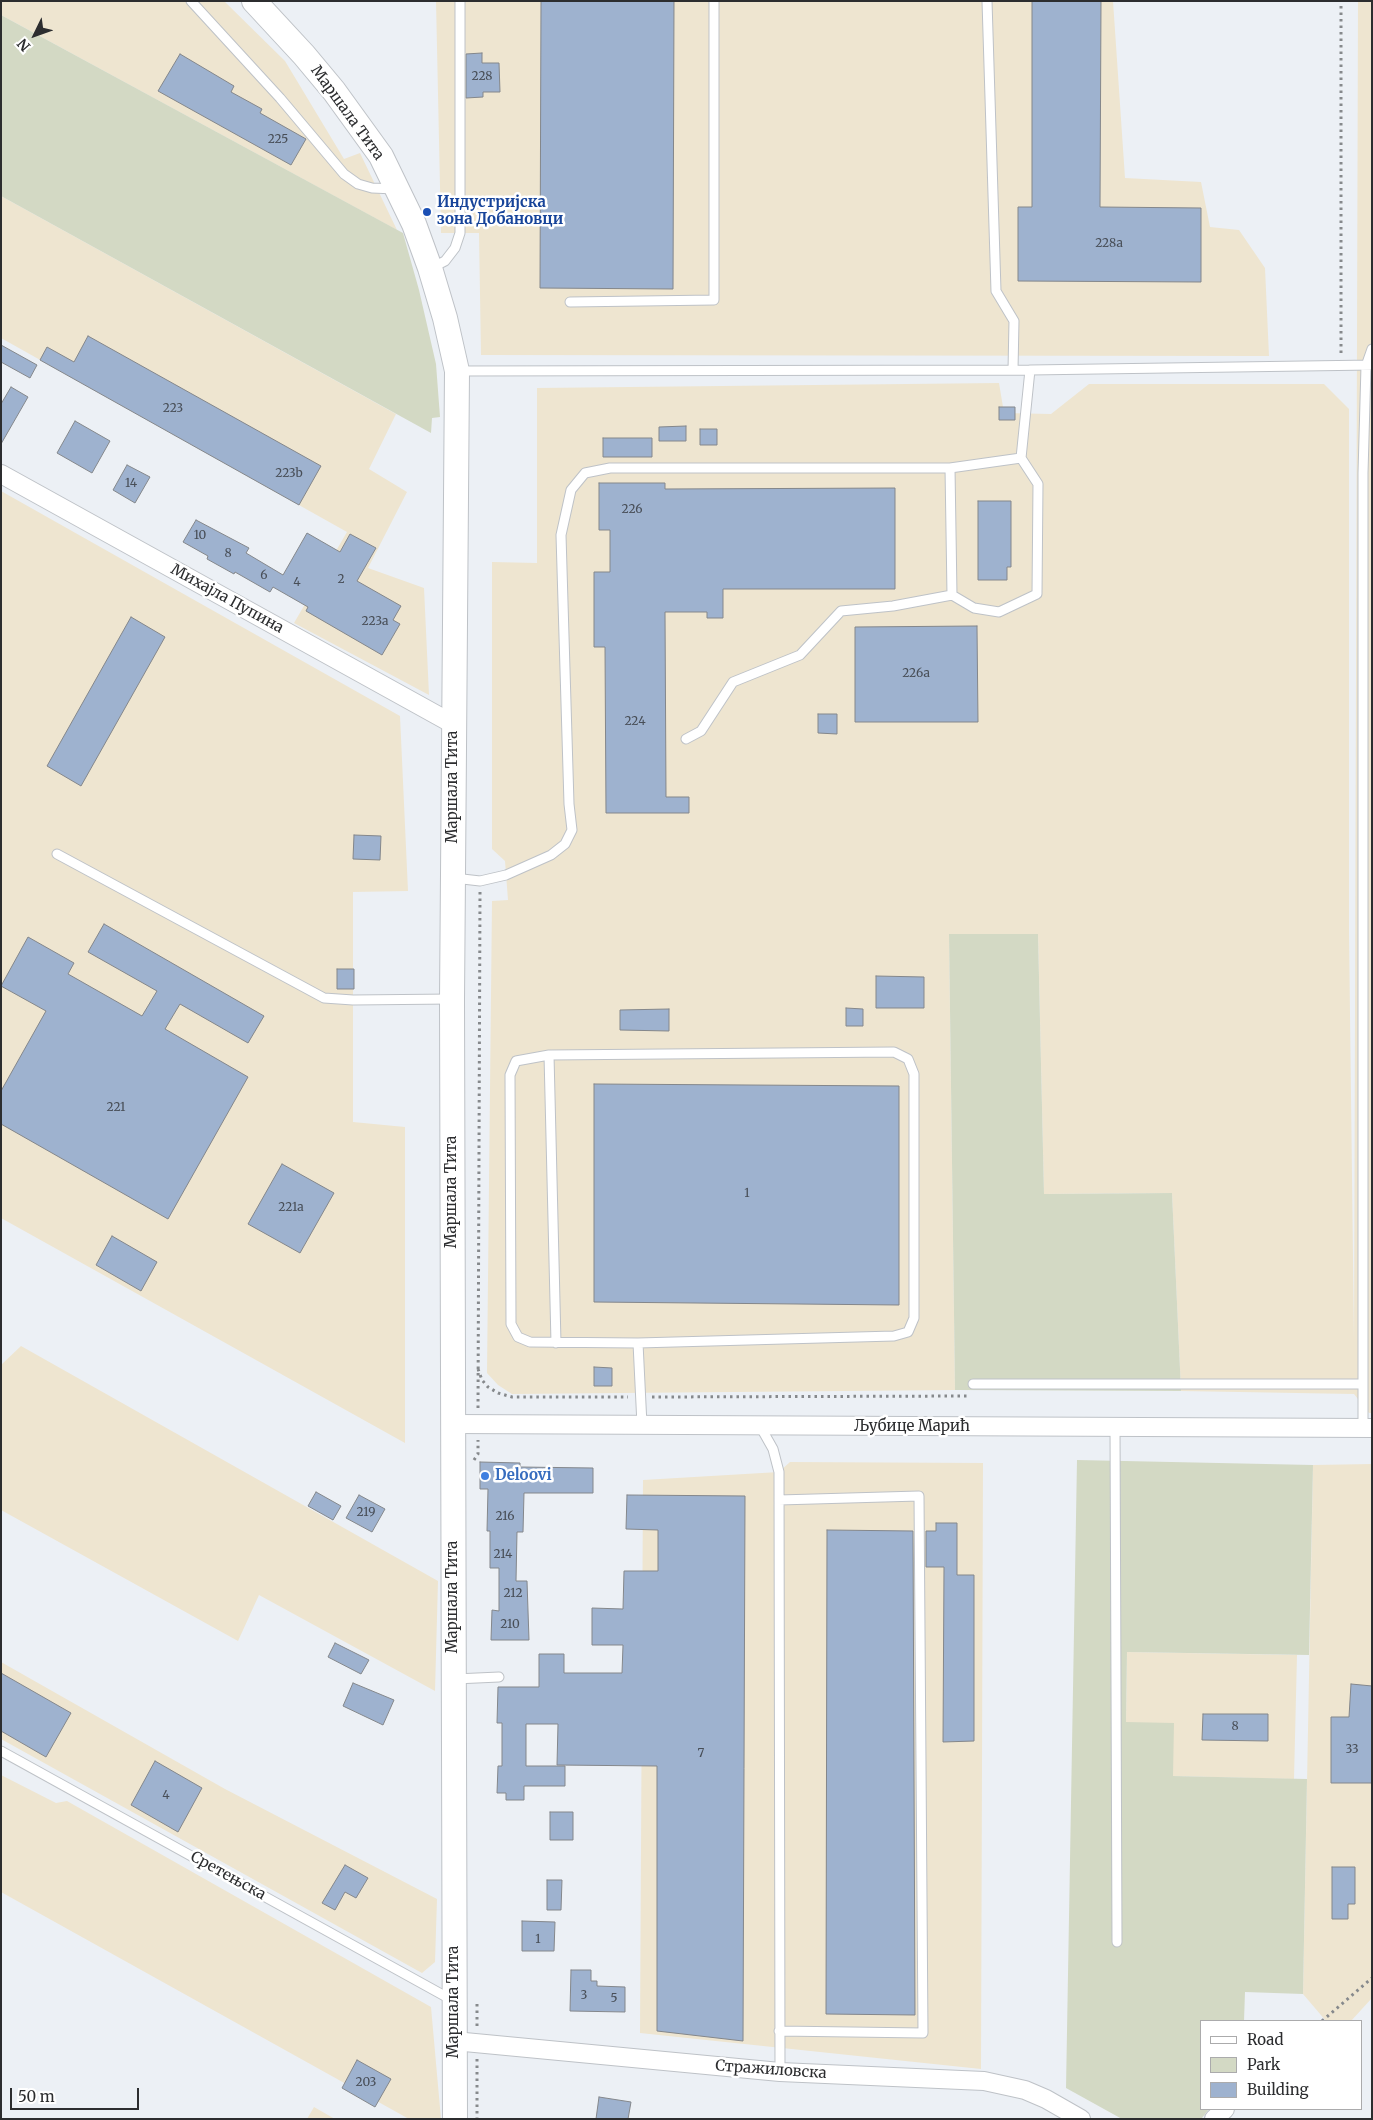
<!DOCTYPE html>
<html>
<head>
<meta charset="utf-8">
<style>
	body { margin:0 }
	#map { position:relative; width:1373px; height:2120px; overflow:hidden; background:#ecf0f5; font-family:Merriweather,serif }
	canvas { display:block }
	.frame { position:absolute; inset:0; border:2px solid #2c2d2f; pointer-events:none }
	.legend { position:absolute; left:1200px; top:2020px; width:162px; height:90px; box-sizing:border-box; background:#fff; border:1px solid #ababac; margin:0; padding:6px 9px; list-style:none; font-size:15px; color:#2c2d2f }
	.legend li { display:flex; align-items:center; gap:10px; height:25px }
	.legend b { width:25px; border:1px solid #ababac }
	.north { position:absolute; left:10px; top:10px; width:50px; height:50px; -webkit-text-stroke:4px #fff; paint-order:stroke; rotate:228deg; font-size:14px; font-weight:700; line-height:20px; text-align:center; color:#2c2d2f }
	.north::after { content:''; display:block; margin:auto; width:18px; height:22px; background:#2c2d2f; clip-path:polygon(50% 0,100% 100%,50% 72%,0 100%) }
	.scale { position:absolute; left:10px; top:2088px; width:129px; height:22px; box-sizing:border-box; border:2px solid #2c2d2f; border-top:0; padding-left:6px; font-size:15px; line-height:18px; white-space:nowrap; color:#2c2d2f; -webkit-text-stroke:4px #fff; paint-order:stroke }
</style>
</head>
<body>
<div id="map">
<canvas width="1373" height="2120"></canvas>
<div class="frame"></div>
<ul class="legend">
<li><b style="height:6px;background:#fff"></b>Road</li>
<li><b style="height:14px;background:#d3d9c4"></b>Park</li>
<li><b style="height:14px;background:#9eb2cf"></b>Building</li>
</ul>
<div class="north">N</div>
<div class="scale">50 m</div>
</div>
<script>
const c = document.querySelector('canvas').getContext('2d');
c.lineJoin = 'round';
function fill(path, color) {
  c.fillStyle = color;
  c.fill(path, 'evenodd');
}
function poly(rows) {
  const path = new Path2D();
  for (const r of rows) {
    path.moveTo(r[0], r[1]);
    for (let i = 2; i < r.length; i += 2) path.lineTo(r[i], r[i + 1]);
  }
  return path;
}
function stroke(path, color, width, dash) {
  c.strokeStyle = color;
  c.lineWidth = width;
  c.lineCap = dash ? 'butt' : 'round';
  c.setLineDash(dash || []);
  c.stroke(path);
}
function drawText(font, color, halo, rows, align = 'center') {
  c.font = font + ' Merriweather,serif';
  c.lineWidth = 5;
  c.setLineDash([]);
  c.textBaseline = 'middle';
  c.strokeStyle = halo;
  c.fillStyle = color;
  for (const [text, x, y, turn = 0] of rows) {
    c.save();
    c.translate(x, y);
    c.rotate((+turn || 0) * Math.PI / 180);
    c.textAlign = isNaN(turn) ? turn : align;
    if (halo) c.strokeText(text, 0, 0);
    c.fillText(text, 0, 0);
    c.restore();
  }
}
fill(poly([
	[1,1,224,1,285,61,344,159,360,153,397,230,1,15],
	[436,1,1113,1,1125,178,1201,182,1210,227,1239,230,1265,268,1269,356,481,355,479,233,441,233],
	[1358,1,1372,1,1372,1413,1369,1413,1354,1394,1181,1391,1172,1193,1044,1194,1038,934,949,935,955,1390,512,1394,498,1385,487,1373,492,901,508,900,505,861,492,849,492,562,537,563,537,388,999,383,1004,413,1051,414,1089,384,1324,384,1349,409,1349,933,1354,1339],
	[1,196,396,414,369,469,407,492,368,568,424,588,429,695,294,623,347,532,1,338],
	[1,491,400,716,408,891,353,892,353,1122,405,1127,405,1443,1,1218],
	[21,1346,438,1581,435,1691,259,1595,238,1641,1,1510,1,1365],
	[790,1462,983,1463,981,2069,640,2033,643,1480,779,1472],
	[1372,1464,1372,1998,1351,2021,1326,2021,1303,1994,1313,1465],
	[1127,1652,1297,1655,1294,1779,1173,1776,1126,1722],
	[1,1662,225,1789,437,1899,435,1962,422,1973,1,1739],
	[1,1775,56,1803,67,1801,431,2007,441,2119,409,2119,1,1892],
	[314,2107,335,2119,307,2119]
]), '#eee5d0');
fill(poly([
	[1,15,403,233,419,290,436,364,440,417,432,418,431,433,1,196],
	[949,934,1038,934,1044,1194,1172,1193,1181,1391,955,1390],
	[1077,1460,1313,1465,1309,1655,1127,1652,1126,1722,1174,1723,1173,1776,1307,1779,1303,1994,1245,1992,1244,2021,1202,2021,1202,2109,1209,2109,1202,2118,1198,2119,1122,2119,1066,2088]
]), '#d3d9c4');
const building = poly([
	[541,1,674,1,673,289,540,288,541,1],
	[1032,1,1101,1,1100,207,1201,208,1201,282,1018,281,1018,207,1032,207,1032,1],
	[482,53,482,63,499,63,500,92,483,92,483,97,466,98,466,54,482,53],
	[180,54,234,86,231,92,262,109,260,113,306,139,291,165,158,91,180,54],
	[88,336,321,466,299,505,40,360,47,347,74,362,88,336],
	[1,345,37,365,30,378,1,362,1,345],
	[11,387,28,397,1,444,1,404,11,387],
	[999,407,1015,407,1015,420,999,420,999,407],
	[75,421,110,441,92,473,57,453,75,421],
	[686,426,686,441,659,441,659,427,686,426],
	[700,429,717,429,717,445,700,445,700,429],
	[603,438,652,438,652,457,603,457,603,438],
	[127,465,150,477,135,503,113,490,127,465],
	[599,483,665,483,665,489,895,488,895,589,723,589,723,618,707,618,707,612,665,612,666,797,689,797,689,813,606,813,605,647,594,647,594,572,610,572,610,530,599,530,599,483],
	[978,501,1011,501,1011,567,1007,567,1007,580,978,580,978,501],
	[196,520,249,548,246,553,283,575,307,533,340,552,350,534,376,548,357,581,401,606,393,620,400,624,382,655,306,611,308,607,273,587,270,592,235,572,234,574,207,559,208,556,183,542,196,520],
	[131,617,165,637,81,786,47,766,131,617],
	[977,626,978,722,855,722,855,627,977,626],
	[818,714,837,714,837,734,818,733,818,714],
	[354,835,381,836,380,860,353,859,354,835],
	[104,924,264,1016,248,1043,180,1004,165,1029,248,1077,168,1219,1,1124,1,1091,46,1011,1,986,28,937,74,963,68,974,142,1016,157,991,88,952,104,924],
	[337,969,354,969,354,989,337,989,337,969],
	[876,976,924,977,924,1008,876,1008,876,976],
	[846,1008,863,1009,863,1026,846,1026,846,1008],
	[669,1009,669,1031,620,1030,620,1010,669,1009],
	[594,1084,899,1086,899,1305,594,1302,594,1084],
	[282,1164,334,1193,300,1253,248,1224,282,1164],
	[112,1236,157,1262,141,1291,96,1265,112,1236],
	[594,1367,612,1368,612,1386,594,1386,594,1367],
	[480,1462,520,1463,520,1467,593,1468,593,1493,524,1493,523,1532,517,1532,516,1581,527,1581,529,1640,491,1640,492,1610,499,1611,499,1568,490,1568,490,1531,487,1531,488,1489,480,1489,480,1462],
	[316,1492,341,1506,333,1520,308,1506,316,1492],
	[359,1495,385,1509,372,1532,346,1518,359,1495],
	[627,1495,745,1496,743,2041,657,2031,657,1766,557,1765,558,1724,526,1724,526,1766,565,1766,565,1786,524,1786,524,1800,506,1800,506,1793,497,1793,498,1766,502,1766,502,1723,497,1723,498,1687,539,1687,539,1654,564,1654,564,1673,622,1673,623,1645,592,1645,592,1608,623,1609,624,1571,658,1571,658,1530,626,1529,627,1495],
	[936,1523,957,1523,957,1575,974,1575,974,1741,943,1742,944,1567,926,1567,926,1531,936,1531,936,1523],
	[827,1530,913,1531,915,2015,826,2014,827,1530],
	[335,1643,369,1660,361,1674,328,1657,335,1643],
	[1,1673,71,1713,46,1757,1,1731,1,1673],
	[353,1683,394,1700,383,1725,343,1706,353,1683],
	[1351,1684,1372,1686,1372,1783,1331,1783,1331,1717,1349,1717,1351,1684],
	[1203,1714,1268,1714,1268,1741,1202,1740,1203,1714],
	[155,1761,202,1788,178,1832,131,1805,155,1761],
	[550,1812,573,1812,573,1840,550,1840,550,1812],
	[345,1865,368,1878,356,1898,345,1892,335,1910,322,1903,345,1865],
	[1332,1867,1355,1867,1355,1904,1348,1904,1348,1919,1332,1919,1332,1867],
	[547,1880,562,1880,561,1910,547,1910,547,1880],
	[522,1921,555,1922,554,1951,522,1951,522,1921],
	[571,1970,591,1970,591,1981,597,1981,597,1986,625,1987,625,2012,570,2011,571,1970],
	[357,2060,391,2079,375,2107,342,2088,357,2060],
	[599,2097,631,2102,628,2119,596,2119,599,2097]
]);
fill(building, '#9eb2cf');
stroke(building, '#84878b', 1);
const service = poly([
	[191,1,280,98,344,174,358,184,372,188,395,189],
	[987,1,996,291,1014,321,1013,370],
	[431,268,445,261,455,248,460,233,460,1],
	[570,302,714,300,714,1],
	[457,371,1030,370,1372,365],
	[950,468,952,595],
	[686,739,701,731,733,682,800,655,841,611,893,606,952,595,974,608,999,612,1037,594,1038,484,1021,458,1030,370],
	[57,854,324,998,353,1000,452,999],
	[454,878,480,881,506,875,551,855,565,844,572,830,569,804,561,535,571,490,585,473,610,468,950,468,1021,458],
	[549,1055,556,1343],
	[638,1343,530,1342,518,1337,511,1324,510,1075,516,1061,549,1055,894,1052,908,1059,914,1074,914,1318,908,1332,894,1336,638,1343,642,1425],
	[973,1384,1362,1384],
	[760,1426,773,1449,779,1472,780,2072],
	[1115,1427,1117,1942],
	[1363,1427,1363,473,1366,366,1372,349],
	[455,1679,499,1677],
	[1,1751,452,2000],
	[779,2031,923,2033,919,1496,779,1500]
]);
const minor = poly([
	[1,474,453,724],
	[453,1424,1372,1428],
	[454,2041,780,2072,984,2081,1025,2090,1046,2099,1081,2119],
	[1214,2119,1225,2109]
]);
const secondary = poly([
	[254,1,304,55,334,91,381,156,414,224,430,268,445,318,457,371,452,999,455,2119]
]);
stroke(service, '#bec2c7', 11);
stroke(minor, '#bec2c7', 20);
stroke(secondary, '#bec2c7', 26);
stroke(poly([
	[1341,353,1341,1],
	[478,1369,482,1380,488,1387,498,1393,512,1397,628,1397],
	[652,1397,968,1396],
	[478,1408,480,892],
	[474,1460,478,1454,478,1440],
	[477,2004,477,2028],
	[1322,2021,1372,1978],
	[477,2059,477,2119]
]), '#86898c', 3, [2.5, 4]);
stroke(service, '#fff', 9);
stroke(minor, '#fff', 18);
stroke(secondary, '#fff', 24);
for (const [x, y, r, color] of [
	[427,212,5,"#1a4fb4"],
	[485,1476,5,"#3f7fe0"]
]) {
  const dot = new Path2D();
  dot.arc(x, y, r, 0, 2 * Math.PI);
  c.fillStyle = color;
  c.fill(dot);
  stroke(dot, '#fff', 2);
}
drawText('12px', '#484e57', null, [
	["228",482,77],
	["225",278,140],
	["228a",1109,244],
	["223",173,409],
	["223b",289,474],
	["14",131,484],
	["226",632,510],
	["10",200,536],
	["8",228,554],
	["6",264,576],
	["2",341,580],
	["4",297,583],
	["223a",375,622],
	["226a",916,674],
	["224",635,722],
	["221",116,1108],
	["1",747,1194],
	["221a",291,1208],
	["219",366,1513],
	["216",505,1517],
	["214",503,1555],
	["212",513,1594],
	["210",510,1625],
	["8",1235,1727],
	["33",1352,1750],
	["7",701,1754],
	["4",166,1796],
	["1",538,1940],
	["3",584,1996],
	["5",614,1999],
	["203",366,2083]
]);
drawText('15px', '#2c2d2f', '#fff', [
	["Маршала Тита",347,113,54],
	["Михајла Пупина",227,599,29],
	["Маршала Тита",453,787,-90],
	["Маршала Тита",452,1192,-90],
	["Љубице Марић",912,1427],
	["Маршала Тита",453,1597,-90],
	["Сретењска",228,1876,29],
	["Маршала Тита",454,2002,-90],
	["Стражиловска",771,2070,4]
]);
drawText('bold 15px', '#164399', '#fff', [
	["Индустријска",437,203],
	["зона Добановци",437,220]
], 'left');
drawText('bold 15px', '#366cbe', '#fff', [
	["Deloovi",495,1476]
], 'left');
</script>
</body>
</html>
